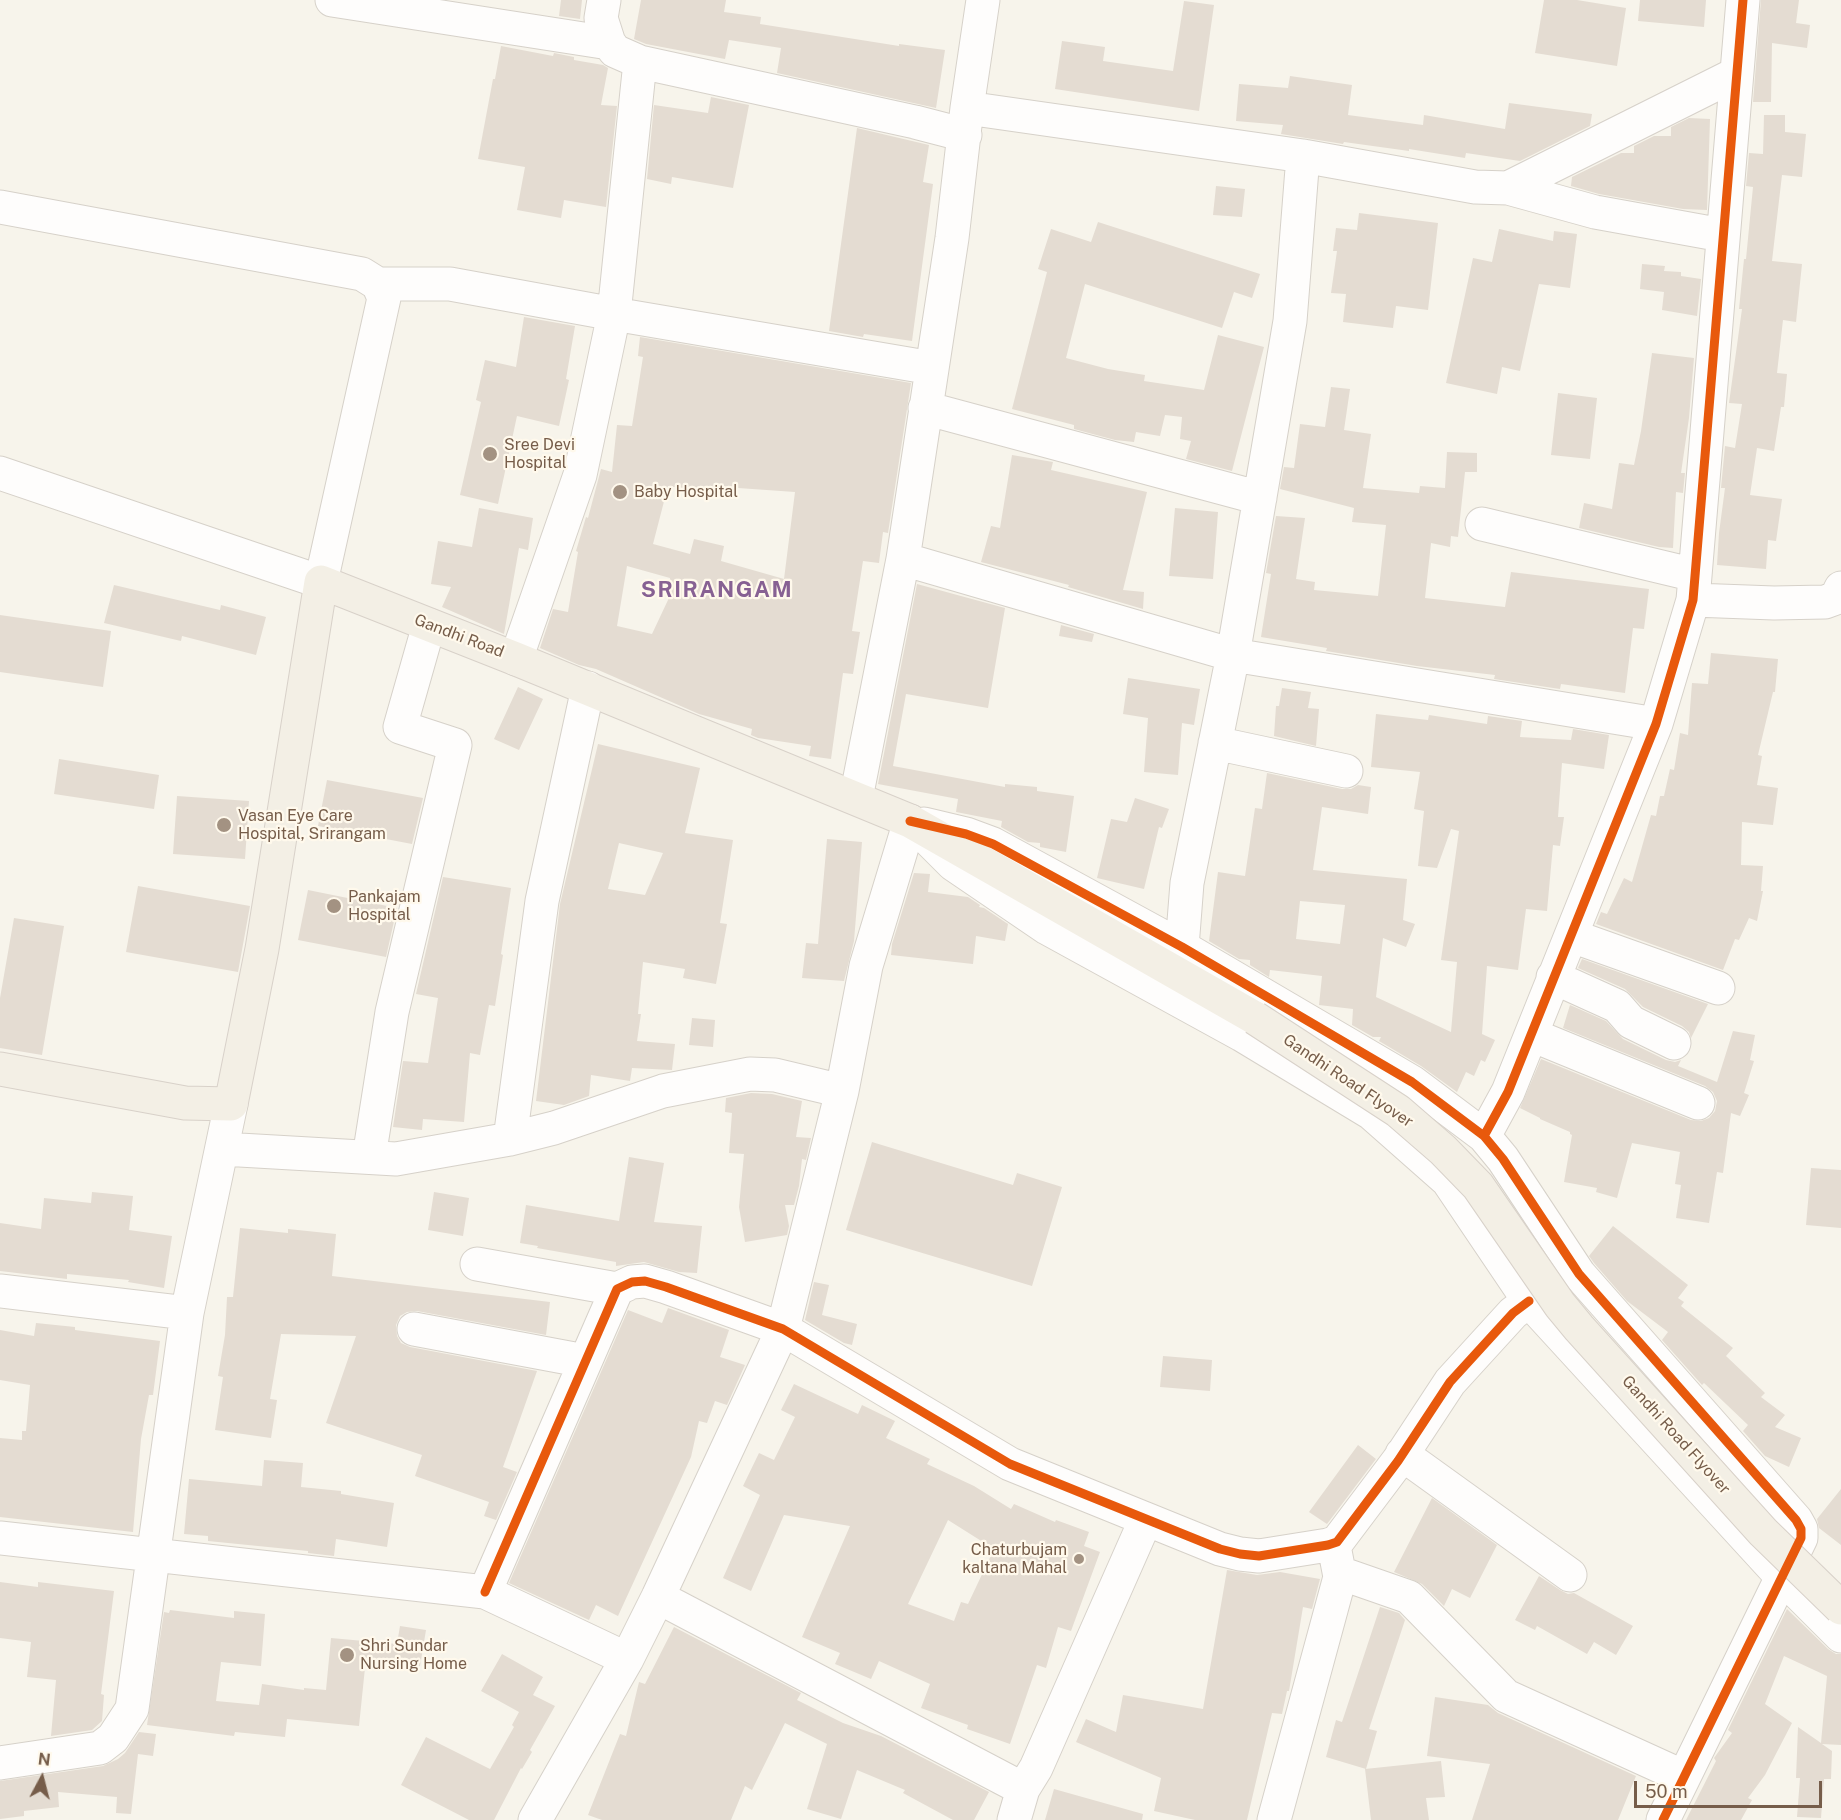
<!DOCTYPE html>
<html>
<head>
<meta charset="utf-8">
<style>
	body { margin:0 }
	#map { position:relative; width:1841px; height:1820px; overflow:hidden; background:#f7f4eb; font-family:"Public Sans",sans-serif }
	canvas { display:block }
	.north { position:absolute; left:12px; top:1748px; width:60px; height:60px; -webkit-text-stroke:4px #fff9ec; paint-order:stroke; rotate:7deg; font-size:16px; font-weight:700; line-height:24px; text-align:center; color:#765d4a }
	.north::after { content:''; display:block; margin:auto; width:21px; height:27px; background:#765d4a; clip-path:polygon(50% 0,100% 100%,50% 72%,0 100%) }
	.scale { position:absolute; left:1634px; top:1781px; width:188px; height:27px; box-sizing:border-box; border:3px solid #765d4a; border-top:0; padding-left:8px; font-size:18px; line-height:21px; white-space:nowrap; color:#765d4a; -webkit-text-stroke:4px #fff9ec; paint-order:stroke }
</style>
</head>
<body>
<div id="map">
<canvas width="1841" height="1820"></canvas>
<div class="north">N</div>
<div class="scale">50 m</div>
</div>
<script>
const c = document.querySelector('canvas').getContext('2d');
c.lineJoin = 'round';
function fill(path, color) {
  c.fillStyle = color;
  c.fill(path, 'evenodd');
}
function poly(rows) {
  const path = new Path2D();
  for (const r of rows) {
    path.moveTo(r[0], r[1]);
    for (let i = 2; i < r.length; i += 2) path.lineTo(r[i], r[i + 1]);
  }
  return path;
}
function stroke(path, color, width, dash) {
  c.strokeStyle = color;
  c.lineWidth = width;
  c.lineCap = dash ? 'butt' : 'round';
  c.setLineDash(dash || []);
  c.stroke(path);
}
function drawText(font, color, halo, rows, align = 'center') {
  c.font = font + ' "Public Sans",sans-serif';
  c.lineWidth = 4.5;
  c.setLineDash([]);
  c.textBaseline = 'middle';
  c.strokeStyle = halo;
  c.fillStyle = color;
  for (const [text, x, y, turn = 0] of rows) {
    c.save();
    c.translate(x, y);
    c.rotate((+turn || 0) * Math.PI / 180);
    c.textAlign = isNaN(turn) ? turn : align;
    if (halo) c.strokeText(text, 0, 0);
    c.fillText(text, 0, 0);
    c.restore();
  }
}
fill(poly([
	[561,0,582,0,580,19,559,16],
	[641,0,726,0,724,12,761,17,760,24,899,46,899,44,945,50,936,108,777,73,781,48,729,40,725,59,646,44,634,39],
	[1544,0,1577,0,1626,8,1617,66,1535,53],
	[1640,0,1706,0,1704,27,1638,21],
	[1761,0,1799,0,1796,23,1810,25,1807,48,1772,43,1771,102,1753,102],
	[1184,1,1214,5,1199,111,1055,89,1062,41,1105,47,1103,61,1173,71],
	[501,46,553,56,554,53,574,57,574,60,603,65,608,68,601,105,617,106,606,207,564,200,561,218,517,210,525,167,478,159,493,79,495,79],
	[1290,76,1352,85,1348,115,1423,125,1424,115,1505,129,1509,103,1592,114,1590,126,1520,161,1466,153,1465,158,1409,149,1409,151,1344,142,1343,144,1281,134,1283,125,1236,121,1239,84,1288,88],
	[711,97,749,105,733,188,672,177,671,184,647,179,654,105,708,113],
	[1764,115,1785,115,1785,132,1806,134,1802,177,1782,175,1772,261,1802,264,1796,322,1783,320,1777,373,1787,374,1784,407,1781,407,1774,451,1757,448,1750,495,1782,499,1776,541,1768,540,1766,569,1717,565,1719,533,1725,488,1721,488,1725,446,1735,448,1742,404,1729,403,1742,309,1739,309,1744,259,1746,259,1753,187,1746,186,1749,153,1763,154],
	[1689,118,1710,119,1707,210,1683,209,1599,194,1571,186,1572,177,1621,153,1634,153,1634,146,1654,136,1671,136,1671,127],
	[857,128,929,145,923,182,933,184,912,341,864,334,863,337,829,331],
	[1216,186,1245,189,1242,217,1213,215],
	[1359,213,1438,223,1428,310,1396,306,1393,328,1343,322,1346,294,1331,293,1337,251,1333,251,1336,228,1357,230],
	[1098,222,1260,274,1252,298,1234,292,1222,328,1085,284,1066,358,1108,369,1145,375,1144,381,1204,390,1218,335,1264,347,1232,471,1186,459,1191,441,1180,439,1182,417,1165,415,1160,436,1136,432,1134,442,1115,440,1074,429,1074,425,1012,409,1047,272,1038,269,1051,229,1091,242],
	[1499,229,1553,241,1554,231,1577,234,1570,288,1539,284,1520,371,1502,367,1497,394,1446,383,1473,258,1492,262],
	[1642,264,1665,266,1664,271,1681,272,1681,276,1701,279,1697,316,1662,310,1664,292,1640,289],
	[524,317,575,326,566,379,569,380,559,426,517,416,498,504,460,495,481,402,476,400,485,360,516,367],
	[640,337,911,383,888,533,883,532,879,563,863,561,852,631,860,632,853,674,843,673,831,759,809,756,811,746,758,738,751,735,752,729,699,714,596,669,579,665,540,648,553,609,568,612,578,552,576,551,586,517,588,518,601,469,612,472,617,425,632,426,643,357,638,356],
	[668,486,737,497,738,488,795,492,784,579,721,561,724,546,694,539,690,554,653,544],
	[627,566,670,578,668,600,652,634,617,626],
	[1652,353,1694,358,1689,418,1681,473,1685,473,1683,493,1676,492,1673,548,1659,547,1579,528,1584,503,1612,509,1619,463,1634,465,1641,431],
	[1331,387,1350,389,1344,430,1371,434,1363,488,1419,493,1420,486,1445,488,1447,452,1477,453,1477,472,1465,472,1458,537,1451,536,1450,547,1431,543,1425,598,1505,607,1511,572,1649,589,1644,629,1633,628,1625,693,1561,684,1560,689,1494,679,1495,675,1417,666,1326,651,1327,648,1261,637,1271,574,1266,573,1276,516,1305,518,1296,579,1315,582,1314,590,1378,596,1386,525,1352,522,1354,508,1280,489,1284,467,1294,468,1300,424,1325,427],
	[1558,393,1597,398,1590,459,1551,455],
	[1012,455,1053,462,1051,470,1147,492,1123,590,1144,592,1143,609,1068,587,1069,585,981,562,991,526,1000,528],
	[479,508,533,518,528,550,519,548,504,634,442,607,451,587,431,584,438,541,472,547],
	[1175,508,1218,512,1213,579,1169,576],
	[917,584,1005,608,988,708,906,694,893,766,1005,787,1005,784,1037,787,1037,791,1074,796,1066,852,1040,847,1040,843,1028,842,1001,827,1002,821,956,812,958,799,878,784],
	[114,585,220,610,221,605,266,617,256,655,182,636,181,641,104,623],
	[0,615,111,631,103,687,0,672],
	[1061,625,1094,634,1092,642,1059,636],
	[1711,653,1778,659,1775,692,1773,692,1758,755,1762,756,1757,785,1778,788,1773,825,1742,822,1741,865,1763,866,1761,891,1763,891,1757,921,1749,918,1739,940,1735,939,1723,970,1596,924,1601,912,1607,914,1624,878,1632,882,1651,815,1656,816,1660,796,1664,796,1670,769,1674,770,1680,733,1688,735,1692,683,1708,684],
	[1128,678,1200,689,1194,725,1182,723,1178,775,1144,772,1148,718,1123,714],
	[518,687,543,699,519,750,494,739],
	[1282,688,1311,692,1308,708,1319,709,1316,746,1274,736,1276,706,1279,706],
	[1376,714,1428,720,1429,715,1487,724,1488,716,1522,721,1520,737,1571,740,1573,729,1609,735,1604,769,1562,763,1558,817,1564,817,1560,846,1553,845,1547,911,1526,909,1518,970,1487,966,1482,1034,1495,1040,1485,1062,1481,1060,1474,1076,1466,1072,1457,1092,1421,1066,1379,1041,1381,1037,1373,1037,1352,1025,1353,1009,1319,1005,1322,976,1270,970,1269,977,1250,965,1250,960,1239,959,1209,941,1218,872,1245,876,1255,808,1262,809,1267,773,1342,789,1351,789,1358,785,1371,787,1368,814,1322,807,1313,870,1407,879,1403,920,1415,924,1406,947,1383,938,1376,997,1451,1032,1457,962,1441,960,1459,831,1451,829,1437,868,1418,866,1424,811,1414,809,1420,772,1371,767],
	[1300,901,1345,905,1340,944,1296,939],
	[598,744,700,768,685,833,733,840,720,923,727,924,716,984,683,978,685,969,643,962,638,1014,641,1014,637,1041,675,1044,672,1070,632,1068,630,1081,591,1075,589,1096,564,1105,536,1101,560,904],
	[619,843,663,853,645,895,608,889],
	[59,759,159,775,154,809,54,794],
	[327,780,423,798,412,844,318,826],
	[177,796,249,801,245,859,173,854],
	[1135,798,1169,809,1162,828,1159,827,1144,889,1097,878,1111,819,1127,822],
	[827,839,862,842,854,941,844,981,802,978,806,943,818,944],
	[914,873,930,874,928,892,968,897,980,905,979,907,984,908,1008,924,1005,941,976,936,973,964,891,955,892,944],
	[443,877,511,888,501,954,503,955,495,1006,489,1005,480,1055,470,1053,464,1122,423,1119,422,1130,393,1127,403,1061,428,1063,438,998,416,994],
	[138,886,250,906,238,972,126,952],
	[308,890,397,908,386,957,298,940],
	[14,918,64,926,42,1055,0,1048,0,998],
	[1582,959,1708,1004,1691,1038,1689,1032,1682,1026,1643,1007,1625,989,1578,968],
	[1570,1005,1606,1021,1623,1039,1666,1060,1675,1062,1681,1060,1678,1066,1717,1082,1733,1031,1755,1035,1750,1060,1754,1061,1744,1093,1749,1095,1740,1116,1731,1113,1723,1173,1717,1172,1709,1223,1676,1218,1681,1185,1675,1184,1680,1152,1632,1143,1617,1198,1596,1192,1597,1188,1564,1182,1572,1135,1570,1134,1570,1132,1540,1119,1540,1118,1520,1108,1541,1059,1691,1120,1701,1121,1709,1118,1715,1111,1717,1101,1713,1092,1705,1086,1563,1028],
	[692,1018,715,1020,713,1047,689,1045],
	[751,1093,772,1094,802,1101,796,1137,811,1138,806,1160,802,1159,799,1186,794,1205,785,1205,789,1226,787,1235,745,1242,739,1207,744,1154,729,1153,732,1113,725,1112,726,1098],
	[872,1142,1013,1185,1017,1173,1062,1187,1032,1286,846,1230],
	[629,1157,664,1163,654,1222,702,1226,697,1273,679,1272,644,1262,616,1266,616,1262,537,1248,538,1246,520,1243,526,1205,619,1221],
	[1811,1168,1841,1170,1841,1228,1806,1225],
	[92,1192,133,1196,129,1230,172,1236,164,1288,128,1282,129,1280,67,1274,67,1279,0,1271,0,1223,41,1229,44,1198,91,1203],
	[434,1192,469,1198,463,1236,428,1230],
	[1613,1226,1688,1285,1678,1298,1684,1302,1681,1306,1733,1348,1726,1356,1765,1393,1761,1397,1785,1415,1775,1427,1801,1438,1789,1467,1765,1456,1743,1431,1748,1425,1704,1383,1702,1385,1662,1340,1668,1332,1627,1301,1594,1263,1589,1256],
	[240,1228,288,1233,288,1229,336,1234,332,1276,550,1302,546,1335,417,1311,407,1312,400,1316,396,1325,397,1336,401,1343,410,1347,537,1371,503,1467,517,1472,496,1520,484,1516,489,1502,415,1476,422,1455,326,1423,356,1336,281,1334,270,1399,277,1400,271,1438,215,1430,223,1377,218,1376,225,1335,227,1297,233,1297],
	[814,1282,829,1285,822,1315,857,1324,852,1345,844,1343,805,1320],
	[668,1308,729,1330,720,1357,745,1365,727,1405,715,1401,707,1423,699,1421,691,1457,618,1616,596,1605,589,1620,509,1583,628,1310,662,1323],
	[36,1323,75,1327,75,1330,160,1341,153,1395,149,1395,141,1439,133,1532,0,1517,0,1438,22,1440,22,1431,26,1431,30,1385,0,1380,0,1330,34,1336],
	[1163,1356,1212,1360,1210,1391,1160,1387],
	[794,1384,858,1414,862,1405,895,1421,886,1438,930,1459,927,1464,974,1486,1011,1509,1014,1504,1055,1522,1056,1520,1089,1532,1084,1546,1100,1552,1071,1631,1058,1627,1046,1668,1037,1665,1010,1744,967,1729,968,1725,921,1708,930,1684,879,1661,871,1679,835,1664,840,1653,802,1637,850,1526,784,1515,751,1591,723,1578,760,1495,743,1486,759,1453,774,1460,795,1417,781,1410],
	[948,1520,994,1549,968,1604,961,1602,954,1621,908,1604],
	[1358,1445,1376,1459,1327,1524,1309,1512],
	[264,1460,303,1463,301,1487,341,1491,341,1494,394,1503,387,1547,336,1539,334,1556,308,1553,308,1551,208,1541,208,1536,184,1534,189,1479,262,1486],
	[1841,1489,1841,1545,1819,1528,1817,1519],
	[1432,1498,1497,1545,1470,1598,1452,1589,1444,1606,1422,1584,1394,1572],
	[1227,1570,1257,1575,1280,1572,1320,1579,1312,1609,1303,1607,1289,1691,1287,1691,1282,1714,1272,1713,1247,1820,1195,1820,1154,1811,1161,1778,1076,1742,1086,1719,1116,1732,1123,1695,1203,1709],
	[1539,1576,1560,1590,1568,1594,1574,1593,1633,1626,1616,1655,1594,1642,1587,1654,1537,1626,1535,1630,1515,1620],
	[0,1582,38,1587,38,1582,114,1591,101,1694,104,1695,102,1721,92,1730,51,1736,56,1680,27,1677,31,1642,0,1638],
	[1380,1607,1399,1613,1405,1620,1369,1729,1377,1731,1366,1769,1326,1757,1336,1720,1342,1722],
	[1787,1609,1828,1649,1836,1654,1841,1654,1841,1745,1822,1744,1832,1751,1831,1779,1824,1779,1821,1818,1797,1817,1800,1778,1796,1778,1798,1727,1821,1743,1827,1676,1784,1656,1765,1704,1792,1723,1765,1775,1748,1798,1752,1800,1741,1820,1686,1820,1716,1761,1714,1758,1732,1733,1728,1730],
	[170,1610,234,1618,234,1611,265,1614,261,1666,221,1662,216,1701,259,1705,262,1684,304,1690,304,1688,326,1690,331,1638,397,1644,400,1626,426,1630,420,1666,366,1658,359,1726,287,1719,285,1737,235,1732,234,1736,147,1725,164,1612,169,1613],
	[674,1627,801,1693,797,1700,843,1723,881,1736,989,1792,974,1820,953,1820,903,1793,905,1790,857,1770,841,1819,807,1809,827,1744,785,1723,752,1790,745,1786,731,1820,602,1820,588,1815,620,1734,626,1736,639,1682,645,1684],
	[502,1654,543,1677,533,1695,555,1706,530,1750,532,1752,522,1769,521,1768,494,1820,469,1820,401,1785,426,1737,490,1769,514,1727,512,1725,519,1712,481,1691],
	[1435,1697,1488,1705,1498,1713,1636,1776,1618,1820,1472,1820,1490,1764,1427,1756],
	[139,1732,156,1734,153,1756,138,1754,131,1814,116,1813,117,1797,58,1792,59,1807,24,1811,24,1816,0,1819,0,1781,103,1766,118,1759,125,1753],
	[1441,1761,1445,1797,1426,1798,1429,1820,1371,1820,1365,1769],
	[1054,1789,1143,1814,1142,1820,1045,1820]
]), '#e4dcd2');
const minor = poly([
	[332,0,609,43],
	[604,0,601,18,609,43,615,51,640,62,915,122,965,135],
	[967,108,1303,156,1475,187,1508,188,1736,74],
	[1508,188,1595,212,1722,235],
	[0,207,362,274,378,284,384,298,321,582,0,473],
	[378,284,450,284,614,314,932,368],
	[925,408,1260,498],
	[1482,524,1695,575],
	[903,559,1233,655,1656,724],
	[1693,600,1774,603,1825,602,1836,598,1841,588],
	[516,659,580,475,614,314,640,62],
	[1215,743,1346,771],
	[856,798,903,559,952,238,967,108,983,0],
	[924,824,966,834,993,844,1182,947,1412,1082,1484,1136,1503,1159,1579,1274,1796,1520,1801,1529,1801,1538,1663,1820],
	[924,835,953,864,1047,928,1242,1035,1371,1113,1448,1181,1529,1301,1781,1576,1841,1636],
	[1572,936,1718,988],
	[1182,947,1187,883,1233,655,1290,321,1303,156],
	[1553,977,1617,1006,1631,1022,1674,1043],
	[1532,1035,1698,1103],
	[1484,1136,1508,1092,1656,724,1693,600,1743,0],
	[510,1139,542,901,588,688],
	[222,1149,396,1159,510,1139,554,1128,663,1091,750,1074,775,1075,842,1091],
	[369,1157,392,1012,455,745,400,727,429,625],
	[477,1264,617,1289],
	[0,1291,187,1313],
	[414,1329,585,1361],
	[1402,1454,1570,1575],
	[0,1538,485,1592,627,1659],
	[1340,1573,1409,1597,1506,1696,1684,1777],
	[485,1592,617,1289,632,1282,645,1281,666,1287,783,1329,1010,1464,1220,1549,1240,1554,1259,1556,1328,1545,1337,1542,1398,1461,1450,1382,1513,1313,1529,1301],
	[658,1597,1023,1789,1036,1768,1146,1519],
	[0,1763,100,1748,113,1738,132,1709,187,1313,231,1104],
	[535,1820,627,1659,658,1597,783,1329,842,1091,866,966,910,821],
	[1014,1820,1023,1789],
	[1274,1820,1340,1577,1335,1551]
]);
const major = poly([
	[0,1069,185,1103,231,1104,262,949,321,582,516,659,910,821,1255,1018]
]);
stroke(minor, '#d6d1c9', 35);
stroke(major, '#d8d1c9', 35);
stroke(minor, '#fefdfc', 33);
stroke(major, '#f3efe5', 33);
const majorBridge = poly([
	[1255,1018,1398,1111,1443,1150,1478,1186,1560,1305,1579,1328,1763,1532,1841,1608]
]);
stroke(majorBridge, '#d8d1c9', 35, []);
stroke(majorBridge, '#f3efe5', 33);
stroke(poly([
	[910,821,966,834,993,844,1182,947,1412,1082,1484,1136,1503,1159,1579,1274,1796,1520,1801,1529,1801,1538,1663,1820],
	[1484,1136,1508,1092,1656,724,1693,600,1743,0],
	[485,1592,617,1289,632,1282,645,1281,666,1287,783,1329,1010,1464,1220,1549,1240,1554,1259,1556,1328,1545,1337,1542,1398,1461,1450,1382,1513,1313,1529,1301]
]), '#e8590c', 9);
for (const [x, y, r, color] of [
	[490,454,8,"#a39282"],
	[620,492,8,"#a39282"],
	[224,825,8,"#a39282"],
	[334,906,8,"#a39282"],
	[1079,1559,6,"#a39282"],
	[347,1655,8,"#a39282"]
]) {
  const dot = new Path2D();
  dot.arc(x, y, r, 0, 2 * Math.PI);
  c.fillStyle = color;
  c.fill(dot);
  stroke(dot, '#fff9ec', 2);
}
drawText('16px', '#765d4a', '#fff9ec', [
	["Sree Devi",504,445],
	["Hospital",504,463],
	["Baby Hospital",634,492],
	["Vasan Eye Care",238,816],
	["Hospital, Srirangam",238,834],
	["Pankajam",348,897],
	["Hospital",348,915],
	["Chaturbujam",1067,1550,"right"],
	["kaltana Mahal",1067,1568,"right"],
	["Shri Sundar",360,1646],
	["Nursing Home",360,1664]
], 'left');
drawText('16px', '#765d4a', '#fff9ec', [
	["Gandhi Road",459,636,21],
	["Gandhi Road Flyover",1348,1081,34],
	["Gandhi Road Flyover",1676,1435,48]
]);
c.letterSpacing = '1.5px';
drawText('bold 22px', '#876193', '#fff9ec', [
	["SRIRANGAM",717,590]
]);
c.letterSpacing = '0px';
</script>
</body>
</html>
